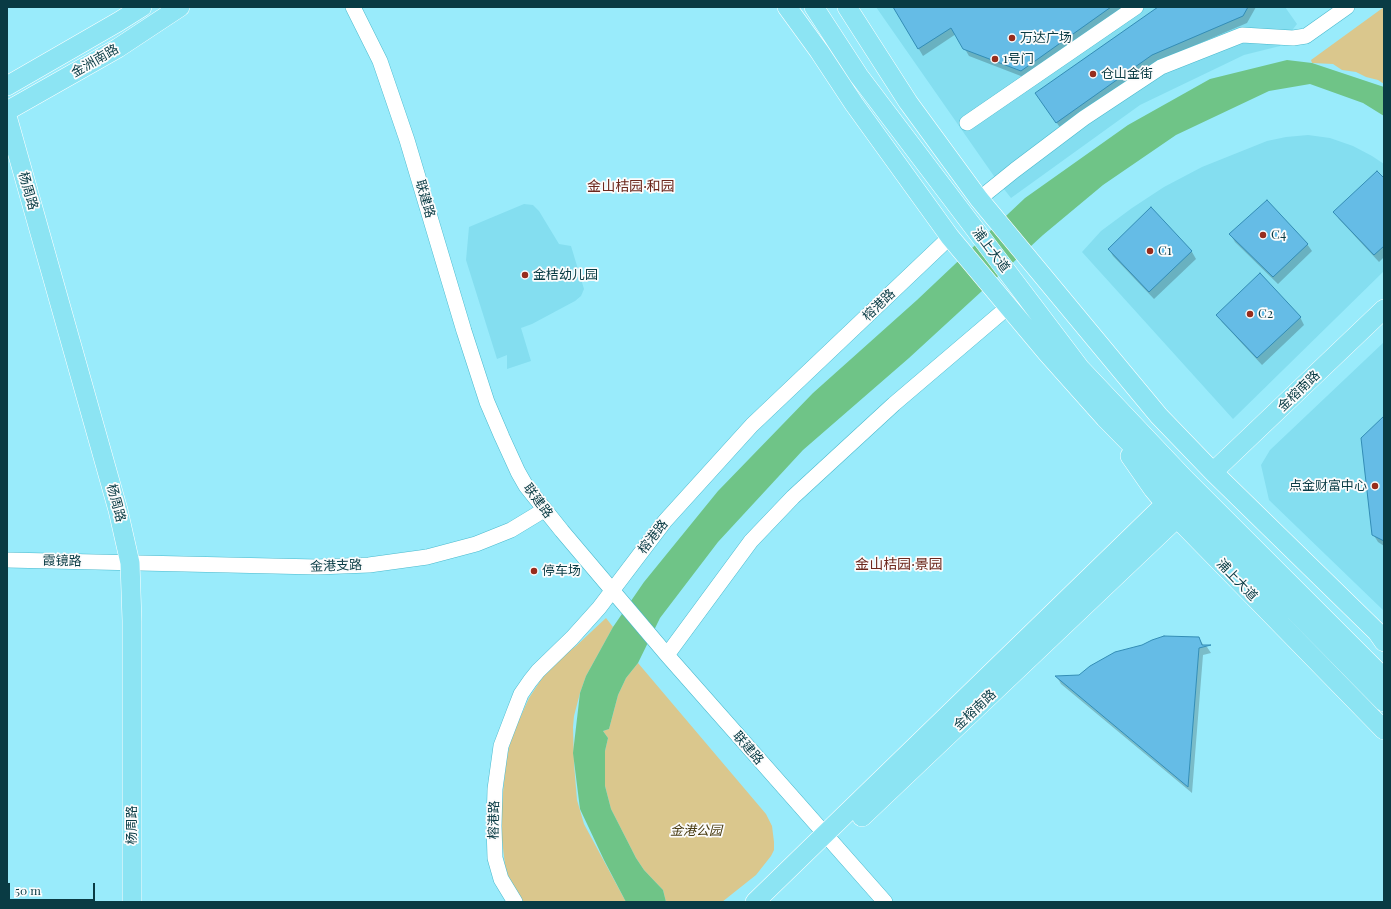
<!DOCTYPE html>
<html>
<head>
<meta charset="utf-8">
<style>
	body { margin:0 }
	#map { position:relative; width:1391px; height:909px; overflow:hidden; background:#99ebfb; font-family:"Playfair Display",serif }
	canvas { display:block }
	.frame { position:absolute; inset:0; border:8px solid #093b44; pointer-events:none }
	.scale { position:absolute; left:8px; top:883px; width:87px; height:18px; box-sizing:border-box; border:2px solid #093b44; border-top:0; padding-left:5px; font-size:12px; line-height:14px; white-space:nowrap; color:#093b44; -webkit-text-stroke:3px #fcfcfc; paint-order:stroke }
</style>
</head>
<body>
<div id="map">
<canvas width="1391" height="909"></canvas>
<div class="frame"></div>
<div class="scale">50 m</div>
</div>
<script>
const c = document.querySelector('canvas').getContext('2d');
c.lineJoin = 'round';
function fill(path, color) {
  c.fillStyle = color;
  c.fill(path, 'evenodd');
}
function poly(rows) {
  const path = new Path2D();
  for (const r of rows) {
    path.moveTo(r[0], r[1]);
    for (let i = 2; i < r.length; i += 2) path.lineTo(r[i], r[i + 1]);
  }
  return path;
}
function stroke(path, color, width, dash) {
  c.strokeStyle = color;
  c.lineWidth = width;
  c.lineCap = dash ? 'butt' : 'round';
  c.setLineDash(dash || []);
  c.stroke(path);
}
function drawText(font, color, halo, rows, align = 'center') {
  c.font = font + ' "Playfair Display","Noto Sans SC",serif';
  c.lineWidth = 3.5;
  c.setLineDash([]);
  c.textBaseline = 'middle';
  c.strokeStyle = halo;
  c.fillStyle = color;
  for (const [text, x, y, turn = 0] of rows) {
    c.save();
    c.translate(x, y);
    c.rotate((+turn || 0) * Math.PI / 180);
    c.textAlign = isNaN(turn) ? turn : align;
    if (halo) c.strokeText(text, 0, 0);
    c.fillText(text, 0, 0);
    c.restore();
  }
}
fill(poly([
	[876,7,1285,7,1297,24,1280,46,1244,55,1140,105,1011,198,996,179],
	[1308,135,1330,138,1353,146,1372,156,1384,164,1384,271,1233,419,1082,252,1101,231,1132,208,1164,187,1202,167,1267,141,1286,137],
	[524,204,533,205,539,211,559,244,571,246,584,289,581,296,575,301,532,324,521,328,531,361,507,369,507,355,497,359,466,260,469,227],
	[1384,342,1384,611,1269,500,1261,465,1270,450]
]), '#84def0');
fill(poly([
	[1384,7,1384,84,1378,80,1366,77,1356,72,1342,70,1333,64,1312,63,1311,60],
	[606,618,613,627,586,676,580,693,574,716,573,727,574,764,577,800,584,824,626,902,522,902,506,873,500,823,506,762,511,738,529,698,550,666,576,646],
	[638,663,766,814,772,826,774,842,774,850,771,856,756,875,722,902,666,902,663,890,644,870,636,858,611,809,605,786,605,751,608,738,603,731,609,729,618,695,626,678]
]), '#dac78d');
fill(poly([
	[1287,60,1312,63,1384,87,1384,116,1363,103,1310,84,1269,91,1176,135,1103,185,1043,235,909,358,803,450,718,542,660,618,638,663,626,678,618,695,609,729,603,731,608,738,605,751,605,786,611,809,636,858,644,870,663,890,666,902,626,902,604,860,580,809,573,753,580,693,586,676,613,627,644,582,718,491,813,393,917,300,1025,198,1128,125,1210,79]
]), '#6fc487');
fill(poly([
	[894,7,1125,7,1026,78,969,56,956,34,923,56],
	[1159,7,1256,7,1247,23,1156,62,1061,129,1041,100],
	[1384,180,1384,257,1379,262,1339,219,1335,212],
	[1151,209,1192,252,1196,259,1154,299,1113,256,1109,249],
	[1230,234,1307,244,1312,251,1278,284,1235,242],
	[1218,315,1300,317,1304,325,1262,365,1222,322],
	[1384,417,1384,546,1378,542,1373,534],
	[1199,638,1204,646,1207,647,1211,653,1203,655,1192,793,1061,684,1057,677,1080,676]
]), '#0003');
const building = poly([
	[893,7,1111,7,1021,71,963,49,951,28,918,49,893,7],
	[1158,7,1248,7,1243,16,1152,55,1056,123,1035,93,1158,7],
	[1377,171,1384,178,1384,246,1374,255,1333,212,1377,171],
	[1267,200,1308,244,1273,277,1229,234,1267,200],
	[1151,207,1192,251,1149,292,1108,249,1151,207],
	[1260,273,1301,317,1257,358,1216,315,1260,273],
	[1384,416,1384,541,1372,535,1361,438,1384,416],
	[1164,636,1199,637,1202,645,1211,645,1199,648,1188,787,1055,676,1079,675,1090,666,1115,652,1142,645,1152,640,1164,636]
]);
fill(building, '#65bce6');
stroke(building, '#338db6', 1);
const minor = poly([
	[353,7,380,61,407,140,464,331,487,402,502,437,518,472,526,486,562,531,667,655,885,902],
	[967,123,1136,7],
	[979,199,1015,170,1084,118,1161,67,1242,35,1293,38,1306,36,1347,7],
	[7,560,317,567,369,565,427,557,476,544,511,530,544,510],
	[667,655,751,541,793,497,894,404,1008,307],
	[515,902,501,879,495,858,494,826,495,789,501,746,514,712,521,694,530,681,538,671,572,638,599,608,665,521,752,425,950,237]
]);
const major = poly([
	[787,7,819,51,854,104,950,237,1047,353,1105,418,1384,702],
	[814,7,859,76,1080,368,1185,479,1384,678],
	[847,7,908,102,979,199,1159,416,1213,472,1377,632,1384,642],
	[7,86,118,22,142,7],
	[7,111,118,48,180,7],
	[7,116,118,510,130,563,132,621,132,902],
	[1130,456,1153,489,1177,518,1384,730],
	[1213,472,1384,309],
	[862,817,1177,518],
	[755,902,1165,504]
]);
stroke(minor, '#49b9cd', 16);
stroke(major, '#fff', 20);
stroke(minor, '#fff', 15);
stroke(major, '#8ce4f3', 19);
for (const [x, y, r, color] of [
	[1012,38,4,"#972d1d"],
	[995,59,4,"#972d1d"],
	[1093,74,4,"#972d1d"],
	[1263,235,4,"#972d1d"],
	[1150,251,4,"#972d1d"],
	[525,275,4,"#972d1d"],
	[1250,314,4,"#972d1d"],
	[1375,486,4,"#972d1d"],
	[534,571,4,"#972d1d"]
]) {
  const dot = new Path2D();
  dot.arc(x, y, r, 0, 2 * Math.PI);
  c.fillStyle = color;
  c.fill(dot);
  stroke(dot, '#fcfcfc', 1.5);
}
drawText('13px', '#093b44', '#fcfcfc', [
	["万达广场",1020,38],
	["1号门",1003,59],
	["仓山金街",1101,74],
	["C4",1271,235],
	["C1",1158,251],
	["金桔幼儿园",533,275],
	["C2",1258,314],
	["点金财富中心",1367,486,"right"],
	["停车场",542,571]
], 'left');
drawText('13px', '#093b44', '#fcfcfc', [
	["金洲南路",95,61,-30],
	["杨周路",28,191,74],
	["联建路",425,199,74],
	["浦上大道",991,250,53],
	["榕港路",879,305,-44],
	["金榕南路",1299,391,-44],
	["联建路",538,501,53],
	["杨周路",116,503,75],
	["榕港路",653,537,-52],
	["霞镜路",62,561,1],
	["金港支路",336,566,-2],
	["浦上大道",1237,580,46],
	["金榕南路",975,710,-43],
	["联建路",748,748,49],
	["榕港路",494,820,-89],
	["杨周路",132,825,-90]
]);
drawText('italic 13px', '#493c13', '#fcfcfc', [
	["金港公园",696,831]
]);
drawText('14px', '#6c281d', '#fcfcfc', [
	["金山桔园·和园",631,187],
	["金山桔园·景园",899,565]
]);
</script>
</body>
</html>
